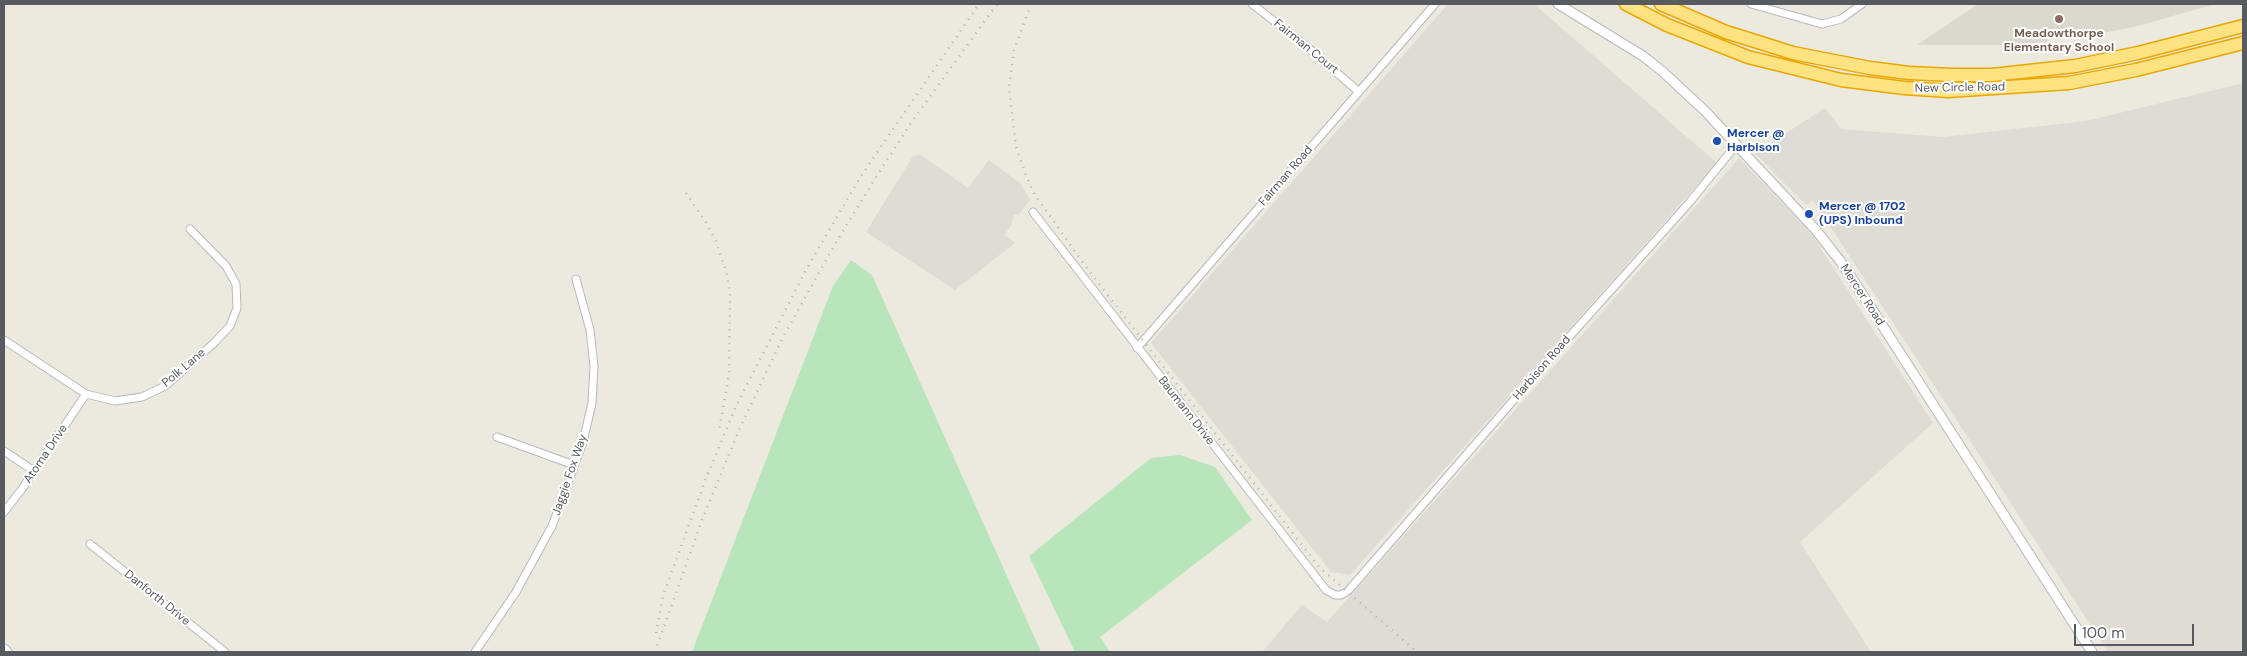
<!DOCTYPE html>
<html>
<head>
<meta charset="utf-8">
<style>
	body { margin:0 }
	#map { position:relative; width:2247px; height:656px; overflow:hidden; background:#ece9de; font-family:"DM Sans",sans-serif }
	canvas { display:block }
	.frame { position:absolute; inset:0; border:5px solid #575b60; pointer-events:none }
	.scale { position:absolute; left:2074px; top:624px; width:120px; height:22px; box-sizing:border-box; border:2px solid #575b60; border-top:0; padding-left:6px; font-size:15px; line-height:18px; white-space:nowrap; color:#575b60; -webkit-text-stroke:4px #fff; paint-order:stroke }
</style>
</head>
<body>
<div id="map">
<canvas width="2247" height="656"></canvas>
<div class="frame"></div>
<div class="scale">100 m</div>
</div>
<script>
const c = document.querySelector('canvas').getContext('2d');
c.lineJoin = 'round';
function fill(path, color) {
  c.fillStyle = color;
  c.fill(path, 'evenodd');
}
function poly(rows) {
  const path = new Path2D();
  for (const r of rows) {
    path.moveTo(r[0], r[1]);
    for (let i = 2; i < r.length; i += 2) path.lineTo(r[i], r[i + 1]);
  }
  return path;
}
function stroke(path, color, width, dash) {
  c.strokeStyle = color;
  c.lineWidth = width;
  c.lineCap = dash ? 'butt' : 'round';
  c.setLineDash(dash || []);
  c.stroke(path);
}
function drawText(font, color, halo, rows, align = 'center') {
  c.font = font + ' "DM Sans",sans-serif';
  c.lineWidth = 4;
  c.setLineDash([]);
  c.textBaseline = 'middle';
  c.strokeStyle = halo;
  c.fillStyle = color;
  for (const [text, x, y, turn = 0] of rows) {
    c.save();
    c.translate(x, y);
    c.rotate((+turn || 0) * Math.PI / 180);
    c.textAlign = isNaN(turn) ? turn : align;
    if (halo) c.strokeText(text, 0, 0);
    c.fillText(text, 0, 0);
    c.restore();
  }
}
fill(poly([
	[1448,4,1534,4,1717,163,1350,575,1331,572,1151,343],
	[2243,83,2243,652,2108,652,1813,200,1806,205,1755,153,1825,108,1841,129,1943,137,2086,121],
	[921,155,968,188,989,160,1021,184,1030,200,1019,214,1014,215,1011,226,1004,235,1015,243,955,290,866,232,913,156],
	[1739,158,1811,233,1933,423,1800,542,1871,652,1262,652,1302,605,1327,622]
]), '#dfdcd6');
fill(poly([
	[1978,4,2215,4,2134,27,2108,32,2048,37,2047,42,2012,45,1917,45]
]), '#dbd8cd');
fill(poly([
	[851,260,872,275,1041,652,692,652,833,286],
	[1180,455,1215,467,1252,520,1100,637,1110,652,1075,652,1029,556,1151,458]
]), '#b9e5ba');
const minor = poly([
	[1252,4,1305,45,1359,92],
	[1751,4,1822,24,1841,19,1862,4],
	[1033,212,1326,590,1335,595,1341,595,1348,591,1544,365,1689,203,1736,145],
	[4,340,86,394,115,401,142,397,165,386,214,343,230,326,237,308,236,284,226,266,190,229],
	[1137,348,1435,4],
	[497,437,574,465],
	[4,451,34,471],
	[4,512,22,489,86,394],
	[90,544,225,652],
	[475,652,516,592,552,526,583,442,592,403,594,366,590,330,576,279]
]);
const tertiary = poly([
	[1558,4,1643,56,1662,71,1705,111,1815,229,1841,262,1866,300,2092,652],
	[4,649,7,652]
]);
const motorway = poly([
	[1626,4,1667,25,1748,57,1841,80,1904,88,1948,91,2069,83,2136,70,2243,43],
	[1661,4,1726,32,1793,53,1870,68,1909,73,1953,75,1992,75,2075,66,2138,53,2243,26]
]);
stroke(minor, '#b6b9be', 9);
stroke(tertiary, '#b6b9be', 11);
stroke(motorway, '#eaa700', 15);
stroke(minor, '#fff', 7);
stroke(tertiary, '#fff', 9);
stroke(motorway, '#ffe382', 12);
stroke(poly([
	[1031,4,1014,50,1009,88,1016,147,1027,178,1035,195,1086,267,1319,567,1417,652],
	[686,193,707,224,716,241,727,275,730,295,729,375,719,431],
	[708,474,736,406,807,268,861,176,979,4],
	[656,633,663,596,710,467],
	[655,652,702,520,740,428,782,339,835,244,878,174,913,120,997,4]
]), '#b2b3b3', 2.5, [1, 6]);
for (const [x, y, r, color] of [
	[2059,19,5,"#8d6e63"],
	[1717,141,5,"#1a4fb4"],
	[1809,214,5,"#1a4fb4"]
]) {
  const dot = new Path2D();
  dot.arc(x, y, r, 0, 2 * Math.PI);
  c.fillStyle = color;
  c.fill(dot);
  stroke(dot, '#fff', 2);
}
drawText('bold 12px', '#785e54', '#fff', [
	["Meadowthorpe",2059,34],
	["Elementary School",2059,48]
]);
drawText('12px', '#575b60', '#fff', [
	["Fairman Court",1306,47,39],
	["New Circle Road",1960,88,-1],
	["Fairman Road",1286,176,-49],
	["Mercer Road",1862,295,57],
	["Polk Lane",184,368,-40],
	["Harbison Road",1542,368,-49],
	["Baumann Drive",1186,411,52],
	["Atoma Drive",46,454,-56],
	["Jaggie Fox Way",570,475,-71],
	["Danforth Drive",157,598,39]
]);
drawText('bold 12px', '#164399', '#fff', [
	["Mercer @",1727,134],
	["Harbison",1727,148],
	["Mercer @ 1702",1819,207],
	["(UPS) Inbound",1819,221]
], 'left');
</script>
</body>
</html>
